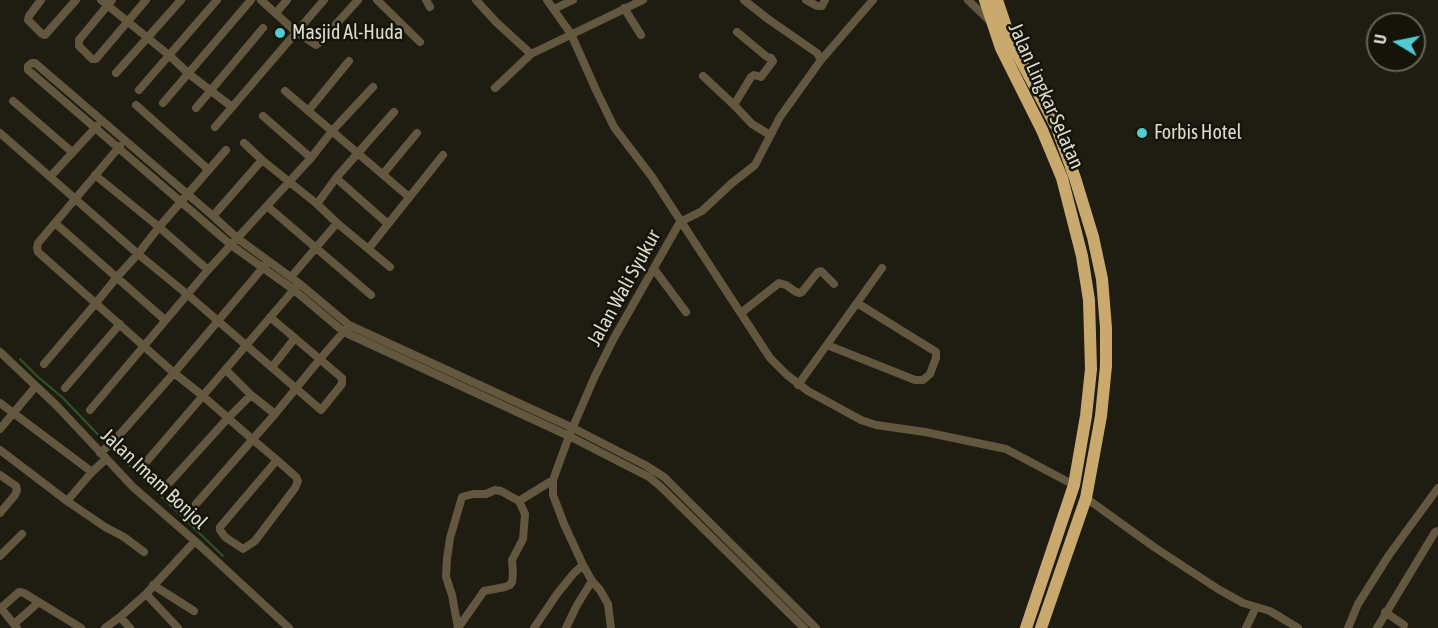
<!DOCTYPE html>
<html>
<head>
<meta charset="utf-8">
<style>
	body { margin:0 }
	#map { position:relative; width:1438px; height:628px; overflow:hidden; background:#1f1d12; font-family:"Asap Condensed",sans-serif }
	canvas { display:block }
	.north { position:absolute; left:1366px; top:12px; width:60px; height:60px; box-sizing:border-box; background:#151409; border:2px solid #64645a; border-radius:50%; rotate:280deg; font-size:16px; font-weight:700; line-height:24px; text-align:center; color:#dbdbd3 }
	.north::after { content:''; display:block; margin:auto; width:21px; height:27px; background:#51ccd3; clip-path:polygon(50% 0,100% 100%,50% 72%,0 100%) }
</style>
</head>
<body>
<div id="map">
<canvas width="1438" height="628"></canvas>
<div class="north">U</div>
</div>
<script>
const c = document.querySelector('canvas').getContext('2d');
c.lineJoin = 'round';
function poly(rows) {
  const path = new Path2D();
  for (const r of rows) {
    path.moveTo(r[0], r[1]);
    for (let i = 2; i < r.length; i += 2) path.lineTo(r[i], r[i + 1]);
  }
  return path;
}
function stroke(path, color, width, dash) {
  c.strokeStyle = color;
  c.lineWidth = width;
  c.lineCap = dash ? 'butt' : 'round';
  c.setLineDash(dash || []);
  c.stroke(path);
}
function drawText(font, color, halo, rows, align = 'center') {
  c.font = font + ' "Asap Condensed",sans-serif';
  c.lineWidth = 5;
  c.setLineDash([]);
  c.textBaseline = 'middle';
  c.strokeStyle = halo;
  c.fillStyle = color;
  for (const [text, x, y, turn = 0] of rows) {
    c.save();
    c.translate(x, y);
    c.rotate((+turn || 0) * Math.PI / 180);
    c.textAlign = isNaN(turn) ? turn : align;
    if (halo) c.strokeText(text, 0, 0);
    c.fillText(text, 0, 0);
    c.restore();
  }
}
stroke(poly([
	[20,359,37,376,63,398,107,444],
	[111,448,223,556]
]), '#2d5527', 2);
stroke(poly([
	[41,0,29,16,28,20,42,34,45,35,76,0],
	[101,0,170,56,189,74,232,107],
	[112,0,79,40,79,46,92,59,96,59,146,0],
	[261,0,296,32,316,45,319,43,358,0],
	[377,0,420,42],
	[426,0,430,7],
	[476,0,496,22,531,54,643,0],
	[547,0,571,34,596,90,614,127,652,177,770,358,787,375,808,391,861,420,876,425,925,432,1006,449,1074,485],
	[806,0,817,6,822,6,825,0],
	[968,0,992,23],
	[624,8,641,35],
	[554,9,573,0],
	[276,13,287,0],
	[821,60,873,0],
	[116,73,181,0],
	[703,76,734,105,752,124,770,135],
	[495,88,531,54],
	[139,90,217,0],
	[285,91,409,197],
	[13,101,72,152],
	[163,103,251,0],
	[136,105,209,170],
	[734,105,751,77,754,75,761,77,773,61,771,58,767,57,737,32],
	[196,108,263,28],
	[308,111,349,61],
	[263,116,311,158],
	[215,127,324,0],
	[0,133,138,254,188,295,321,410,342,384,342,378,270,317],
	[244,143,262,160,317,204,337,223,390,267],
	[120,146,38,243,37,248,38,252,174,373,203,396,228,418,252,439,277,460,296,477,298,481,295,488,255,541,243,549,225,537,220,530,220,527,277,460],
	[383,174,417,133],
	[95,175,159,227,208,270],
	[50,177,97,126],
	[336,178,388,224],
	[317,204,336,178,394,112],
	[267,206,371,295],
	[213,216,262,160],
	[55,223,165,320],
	[369,248,443,155],
	[654,269,686,312],
	[291,277,337,223],
	[741,313,779,283,786,285,796,292,800,293,802,292,818,272,821,271,834,284],
	[827,345,915,380,923,380,930,374,936,358,936,352,857,303],
	[0,352,57,406,133,487,195,541,289,628],
	[44,364,96,303,117,277,138,254,159,227,226,150],
	[272,367,295,338],
	[226,370,251,395,275,414],
	[798,385,882,268],
	[65,388,120,324],
	[0,403,92,472],
	[90,410,208,270,311,158,332,131,373,87],
	[0,429,36,386],
	[0,450,67,501,92,472,106,459],
	[100,453,114,441,174,373,266,264],
	[147,461,297,286],
	[0,475,16,486,17,490,15,495,0,513],
	[170,482,228,418,251,395],
	[495,490,501,491,519,501,525,514,523,539,512,560,513,573,512,582,510,585,505,587,484,591,458,628,452,595,446,577,447,559,450,538,462,497,473,494,486,494,495,490],
	[1086,498,1154,547,1218,589,1243,603,1270,611,1298,628],
	[67,501,105,527,124,537,144,552],
	[519,501,553,480],
	[196,504,275,414,320,359,346,329],
	[0,556,22,534],
	[153,585,194,611],
	[146,594,178,628],
	[0,607,17,628],
	[1,608,19,592,24,593,81,628],
	[1385,612,1404,625],
	[120,617,130,628],
	[14,624,39,602],
	[105,628,120,617,146,594,195,541],
	[534,628,557,594,574,573,583,565],
	[566,628,577,605,592,581],
	[611,628,608,604,600,590,592,581,583,565,564,524,553,495,553,480,569,436,595,376,614,338,680,222,702,211,732,183,755,165,780,117,821,60,817,53,768,19,744,0],
	[804,628,660,486,649,477,569,436,344,332,294,290,231,245,28,70,28,66,32,63,35,63,213,216,237,238,300,284,349,325,573,428,645,465,664,477,816,628],
	[1246,628,1256,607],
	[1348,628,1358,604,1389,555,1438,488],
	[1377,628,1435,532,1438,531]
]), '#645740', 8);
stroke(poly([
	[985,0,1001,48,1042,130,1062,178,1082,256,1089,300,1091,369,1086,416,1074,485,1026,628],
	[997,0,1011,42,1057,128,1075,178,1093,237,1102,279,1106,328,1106,366,1101,416,1086,498,1041,628]
]), '#c9a96d', 12);
for (const [x, y, r, color] of [
	[280,33,6,"#51ccd3"],
	[1142,133,6,"#51ccd3"]
]) {
  const dot = new Path2D();
  dot.arc(x, y, r, 0, 2 * Math.PI);
  c.fillStyle = color;
  c.fill(dot);
  stroke(dot, '#151409', 2);
}
drawText('20px', '#dbdbd3', '#151409', [
	["Masjid Al-Huda",292,33],
	["Forbis Hotel",1154,133]
], 'left');
drawText('20px', '#dbdbd3', '#151409', [
	["Jalan Lingkar Selatan",1046,96,66],
	["Jalan Wali Syukur",624,288,-61],
	["Jalan Imam Bonjol",154,479,43]
]);
</script>
</body>
</html>
